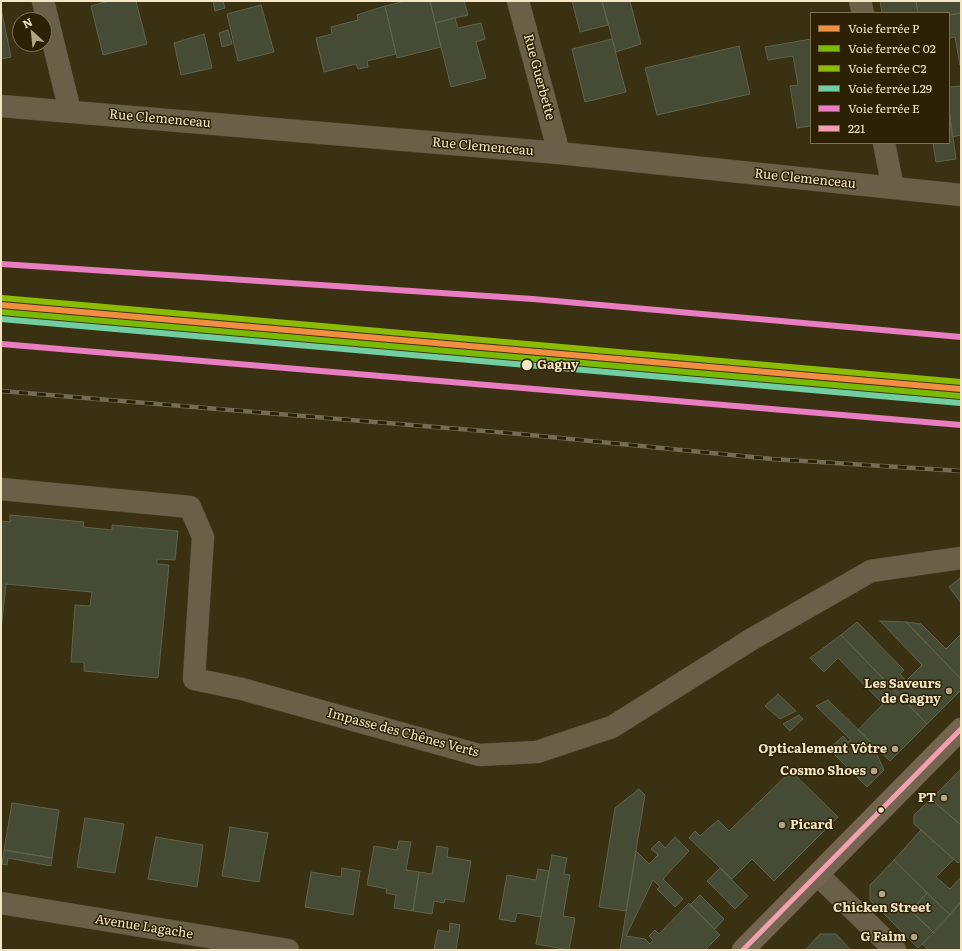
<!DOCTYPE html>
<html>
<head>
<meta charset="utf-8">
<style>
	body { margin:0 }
	#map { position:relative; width:962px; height:951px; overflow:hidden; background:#3a3012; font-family:Literata,serif }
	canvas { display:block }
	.frame { position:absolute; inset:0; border:2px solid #f4e6c5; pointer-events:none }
	.legend { position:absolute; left:810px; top:12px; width:140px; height:132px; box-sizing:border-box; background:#2c2104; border:1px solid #7c7051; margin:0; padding:5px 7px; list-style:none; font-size:12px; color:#f4e6c5 }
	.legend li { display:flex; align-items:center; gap:8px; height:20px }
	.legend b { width:20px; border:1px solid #7c7051 }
	.north { position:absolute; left:12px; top:12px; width:40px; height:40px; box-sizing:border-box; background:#2c2104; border:1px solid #7c7051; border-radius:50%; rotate:333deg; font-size:11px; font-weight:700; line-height:16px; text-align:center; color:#f4e6c5 }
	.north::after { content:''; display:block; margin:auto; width:14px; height:18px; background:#b3a686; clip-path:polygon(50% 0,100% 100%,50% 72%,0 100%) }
</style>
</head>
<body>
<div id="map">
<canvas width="962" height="951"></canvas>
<div class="frame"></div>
<ul class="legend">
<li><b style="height:5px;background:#f28e42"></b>Voie ferrée P</li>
<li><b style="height:5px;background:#79bb02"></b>Voie ferrée C 02</li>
<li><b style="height:5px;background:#8cbc00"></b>Voie ferrée C2</li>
<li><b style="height:5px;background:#71cea3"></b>Voie ferrée L29</li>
<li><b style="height:5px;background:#e87dc1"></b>Voie ferrée E</li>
<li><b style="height:5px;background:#f49eb2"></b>221</li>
</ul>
<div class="north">N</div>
</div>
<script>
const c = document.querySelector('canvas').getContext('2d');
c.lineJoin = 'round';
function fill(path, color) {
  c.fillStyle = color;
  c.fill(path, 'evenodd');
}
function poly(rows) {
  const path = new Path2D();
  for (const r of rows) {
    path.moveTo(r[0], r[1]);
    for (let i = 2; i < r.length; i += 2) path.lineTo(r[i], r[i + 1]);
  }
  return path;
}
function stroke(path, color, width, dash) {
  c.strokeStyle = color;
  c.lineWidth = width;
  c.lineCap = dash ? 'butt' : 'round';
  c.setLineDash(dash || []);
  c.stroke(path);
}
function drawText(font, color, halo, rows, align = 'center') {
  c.font = font + ' Literata,serif';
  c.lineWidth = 3;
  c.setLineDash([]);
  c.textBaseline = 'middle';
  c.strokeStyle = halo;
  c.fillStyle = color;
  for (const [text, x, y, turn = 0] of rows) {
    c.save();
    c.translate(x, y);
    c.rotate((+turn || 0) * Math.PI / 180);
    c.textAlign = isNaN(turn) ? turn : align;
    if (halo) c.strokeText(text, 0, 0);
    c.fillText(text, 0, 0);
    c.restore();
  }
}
const building = poly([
	[109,1,136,1,147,44,103,55,91,6,109,1],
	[213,1,223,1,225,8,215,11,213,1],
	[405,1,430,1,441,47,397,58,385,6,405,1],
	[430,1,464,1,468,15,435,23,430,1],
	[572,1,602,1,608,25,580,32,572,1],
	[602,1,630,1,641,44,616,52,602,1],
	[880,1,916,1,918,13,882,13,880,1],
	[916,1,961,1,961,13,949,15,949,13,918,13,916,1],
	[261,5,274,52,238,61,227,14,261,5],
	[385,6,396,54,367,61,368,67,358,69,356,64,324,72,316,38,332,34,331,27,358,20,357,15,385,6],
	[1,8,11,57,1,59,1,8],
	[961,13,961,64,960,65,955,37,949,38,949,15,961,13],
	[455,18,458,28,481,23,485,39,476,42,486,78,451,87,435,23,455,18],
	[228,30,232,44,222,47,219,33,228,30],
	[204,34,212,68,181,75,174,43,204,34],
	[612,39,626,92,585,102,572,49,612,39],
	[811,39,811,126,797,128,790,86,798,85,793,56,768,60,765,47,811,39],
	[739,46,750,94,657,115,645,68,739,46],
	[961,86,961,135,952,137,949,111,949,87,961,86],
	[950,115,956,159,936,162,933,143,949,143,950,115],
	[10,515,84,522,83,527,112,530,112,525,178,531,175,560,157,559,157,564,169,565,158,678,84,671,84,662,71,662,75,605,90,606,92,592,6,584,1,631,1,521,10,522,10,515],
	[960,578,961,579,961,603,949,587,960,578],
	[880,621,906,622,961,679,961,690,927,724,841,635,857,622,904,670,900,674,906,681,922,665,880,621],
	[906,622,921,624,946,649,961,634,961,679,906,622],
	[841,635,927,724,890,761,858,730,883,704,838,658,824,672,810,658,841,635],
	[778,694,796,711,780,719,765,706,778,694],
	[828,700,871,742,884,770,867,787,829,749,843,736,848,742,851,740,816,706,828,700],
	[799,715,803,719,790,731,783,724,799,715],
	[961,769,961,825,931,799,961,769],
	[791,771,838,817,774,881,752,859,732,879,689,838,695,831,700,836,718,820,729,831,791,771],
	[639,789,645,795,626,911,599,907,615,808,639,789],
	[931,799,961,825,961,861,958,863,914,824,914,815,931,799],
	[12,803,59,810,52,858,4,850,12,803],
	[85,818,124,824,115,873,77,867,85,818],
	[230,827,268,833,259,882,222,876,230,827],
	[921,830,954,859,936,877,950,889,961,877,961,902,950,915,894,860,921,830],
	[156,837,203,845,197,887,148,879,156,837],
	[675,837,689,851,663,879,683,899,675,907,657,889,660,887,653,880,626,936,645,939,650,944,653,940,649,936,655,930,659,934,689,903,720,935,705,950,620,950,636,851,649,864,658,855,651,849,659,841,665,848,675,837],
	[399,841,411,842,406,870,419,872,413,911,394,908,396,895,386,893,387,889,367,885,374,846,397,850,399,841],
	[437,846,448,848,447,857,471,861,464,902,445,899,444,903,434,901,432,914,413,911,419,872,432,874,437,846],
	[4,850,52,858,51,866,8,858,7,865,2,864,4,850],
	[552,855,567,858,564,874,570,875,563,916,575,918,569,950,536,944,552,855],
	[894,860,927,893,911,911,934,933,918,948,870,900,870,885,894,860],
	[342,868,360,871,353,915,305,907,311,872,341,877,342,868],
	[720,868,748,896,735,909,707,881,720,868],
	[538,869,549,871,541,917,517,913,515,922,499,919,507,875,536,880,538,869],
	[927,893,950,915,934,933,911,911,927,893],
	[700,895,724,919,715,929,690,905,700,895],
	[961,902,961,950,929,950,922,944,961,902],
	[450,923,460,925,456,950,434,949,438,930,449,932,450,923],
	[820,934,836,934,851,950,805,950,820,934]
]);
fill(building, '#464b35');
stroke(building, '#5e634c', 1);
const minor = poly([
	[43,1,70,111],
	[518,1,559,153],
	[860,1,863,13],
	[1,106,559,153,961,195],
	[884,143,893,188],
	[1,489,190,507,203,537,194,679,242,689,479,755,537,752,612,727,752,639,871,571,961,558],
	[818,875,895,950],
	[1,903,288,950]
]);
const major = poly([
	[743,950,961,729]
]);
stroke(minor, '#534b34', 23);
stroke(major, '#534b34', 23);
stroke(minor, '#696047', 22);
stroke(major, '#73654e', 22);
const rail = poly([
	[1,391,520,434,772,459,961,471]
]);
stroke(rail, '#756c56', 4.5);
stroke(rail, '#2c2104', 3, [9]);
stroke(poly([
	[743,950,961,729]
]), '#f49eb2', 5);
stroke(poly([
	[1,305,961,389]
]), '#f28e42', 6);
stroke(poly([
	[1,312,960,396]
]), '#79bb02', 6);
stroke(poly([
	[2,298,961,382]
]), '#8cbc00', 6);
stroke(poly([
	[1,319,960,403]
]), '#71cea3', 6);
stroke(poly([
	[1,264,533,299,961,337],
	[1,344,961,425]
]), '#e87dc1', 6);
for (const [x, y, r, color] of [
	[527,365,6,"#f4e6c5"],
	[949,691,4,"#b3a686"],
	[895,749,4,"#b3a686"],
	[874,771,4,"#b3a686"],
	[944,798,4,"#b3a686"],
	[881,810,3.5,"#f4e6c5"],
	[782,825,4,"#b3a686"],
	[882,894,4,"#b3a686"],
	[914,937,4,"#b3a686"]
]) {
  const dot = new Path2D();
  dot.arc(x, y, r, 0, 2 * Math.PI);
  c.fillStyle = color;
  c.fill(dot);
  stroke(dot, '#2c2104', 1.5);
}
drawText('13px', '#f4e6c5', '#2c2104', [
	["Rue Guerbette",539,77,75],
	["Rue Clemenceau",160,119,5],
	["Rue Clemenceau",483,147,5],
	["Rue Clemenceau",805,179,6],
	["Impasse des Chênes Verts",403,733,15],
	["Avenue Lagache",144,927,9]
]);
drawText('bold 13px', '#f4e6c5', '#2c2104', [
	["Gagny",537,365]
], 'left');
drawText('bold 13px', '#f4e6c5', '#2c2104', [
	["Les Saveurs",941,684],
	["de Gagny",941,699],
	["Opticalement Vôtre",887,749],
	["Cosmo Shoes",866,771],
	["PT",936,798],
	["Picard",790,825,"left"],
	["Chicken Street",882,908,"center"],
	["G Faim",906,937]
], 'right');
</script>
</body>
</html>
